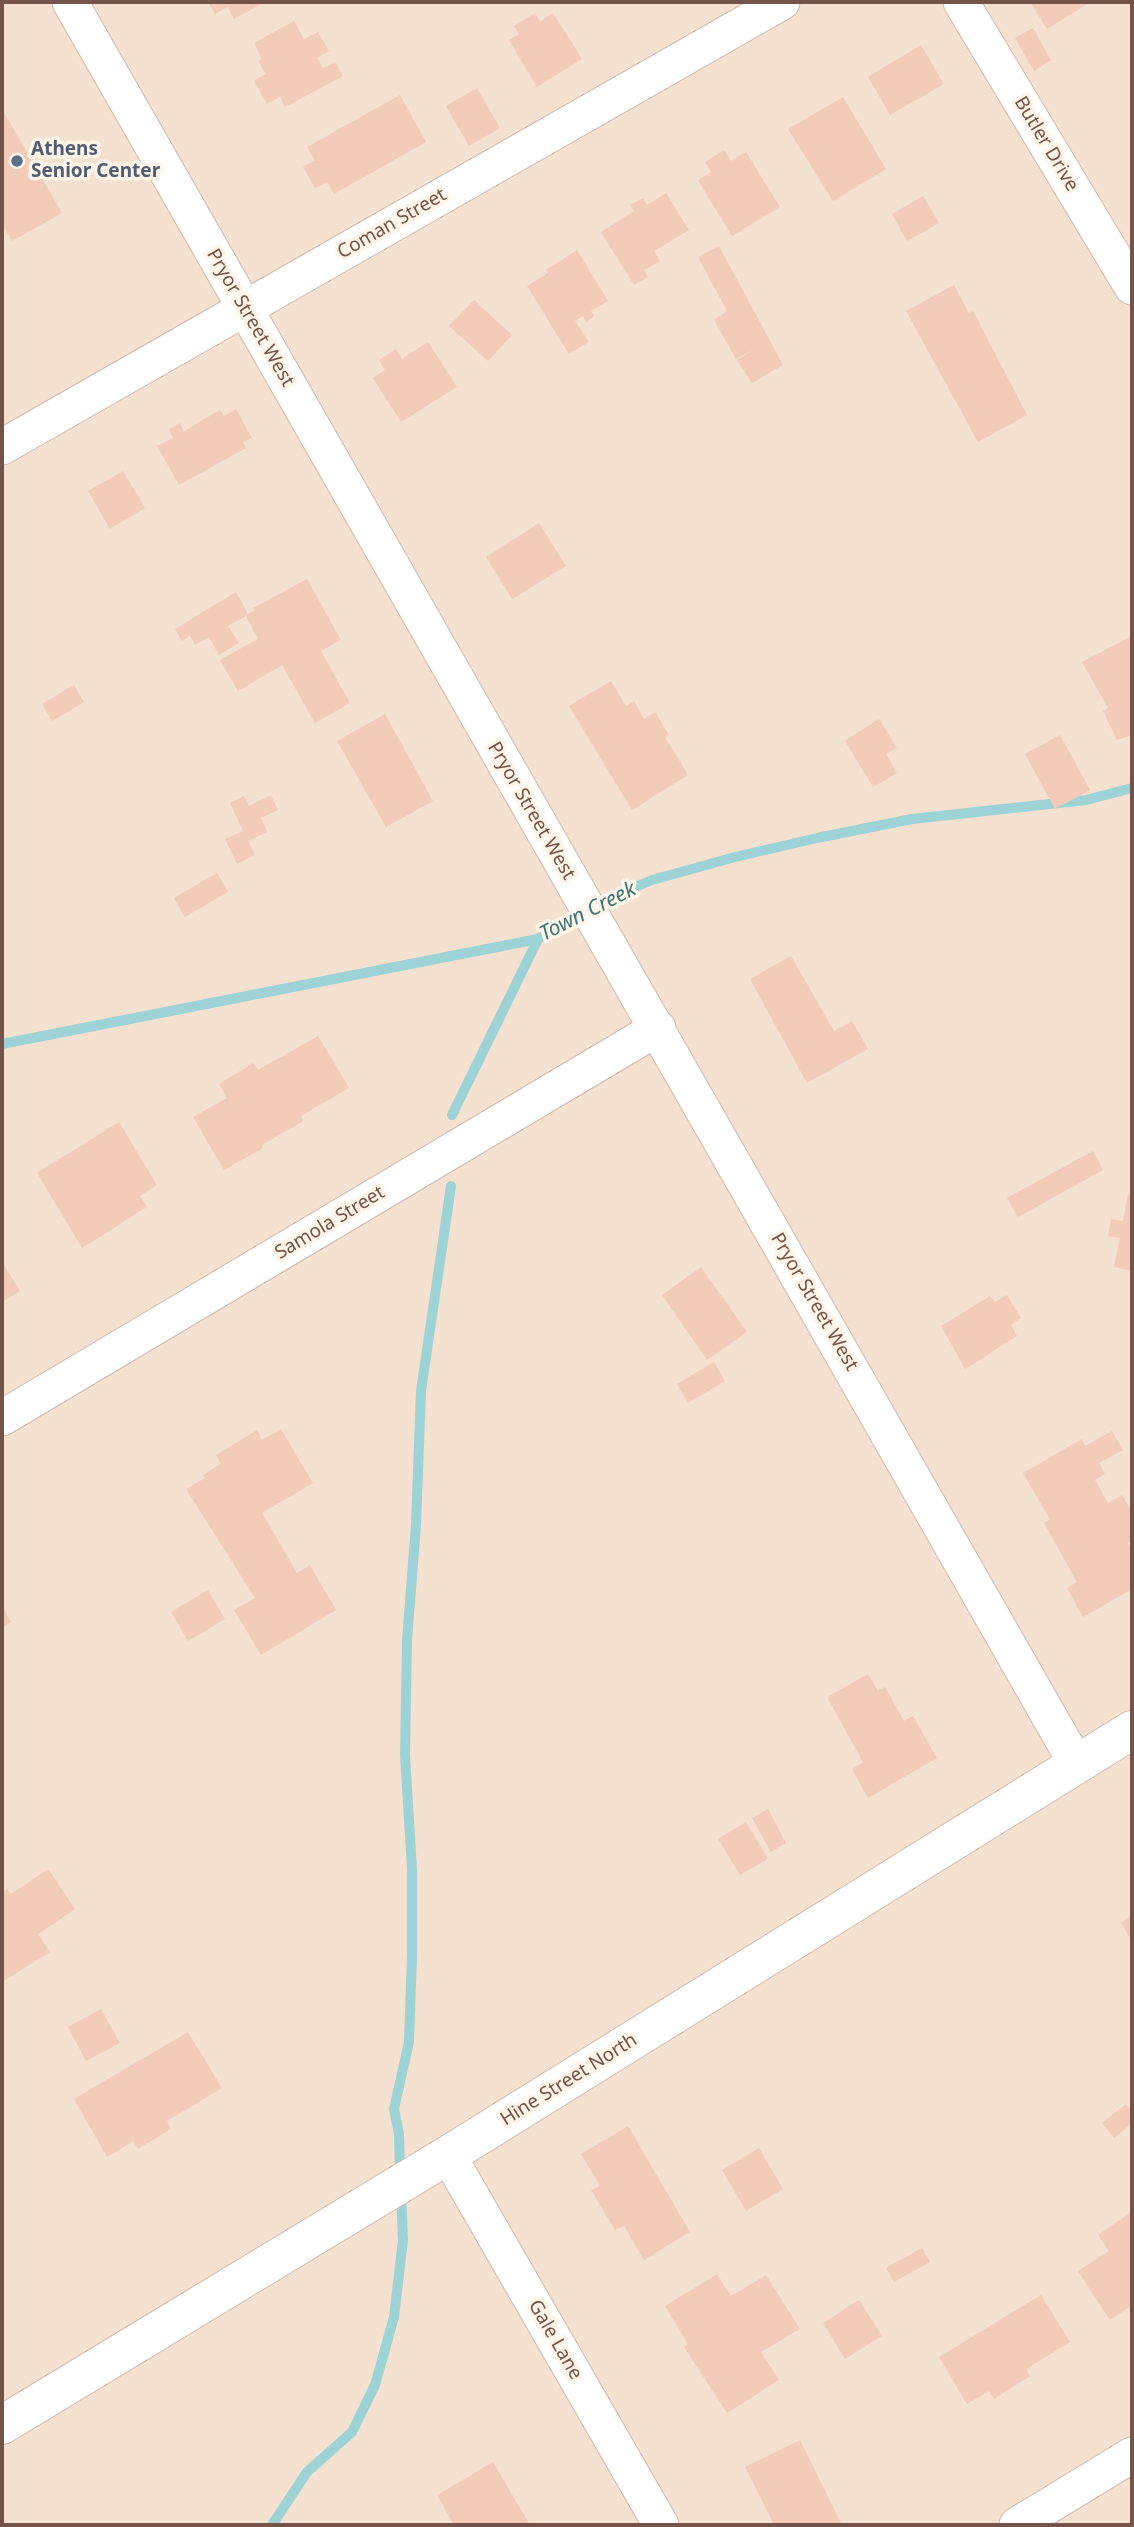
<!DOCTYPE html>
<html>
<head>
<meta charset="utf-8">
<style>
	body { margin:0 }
	#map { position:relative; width:1134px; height:2527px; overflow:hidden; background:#fcf0e2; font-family:"Noto Sans",sans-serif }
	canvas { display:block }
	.frame { position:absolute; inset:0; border:4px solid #745448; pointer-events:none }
</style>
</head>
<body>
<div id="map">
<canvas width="1134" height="2527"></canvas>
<div class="frame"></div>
</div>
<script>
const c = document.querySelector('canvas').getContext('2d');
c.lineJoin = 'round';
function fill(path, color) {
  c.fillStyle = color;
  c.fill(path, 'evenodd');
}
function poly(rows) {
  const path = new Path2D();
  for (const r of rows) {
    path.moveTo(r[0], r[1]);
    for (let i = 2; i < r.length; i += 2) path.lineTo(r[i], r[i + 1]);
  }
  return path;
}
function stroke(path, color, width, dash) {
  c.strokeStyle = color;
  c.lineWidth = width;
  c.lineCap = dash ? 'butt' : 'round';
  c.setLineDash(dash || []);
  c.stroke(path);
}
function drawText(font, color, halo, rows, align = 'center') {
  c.font = font + ' "Noto Sans",sans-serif';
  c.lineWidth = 7;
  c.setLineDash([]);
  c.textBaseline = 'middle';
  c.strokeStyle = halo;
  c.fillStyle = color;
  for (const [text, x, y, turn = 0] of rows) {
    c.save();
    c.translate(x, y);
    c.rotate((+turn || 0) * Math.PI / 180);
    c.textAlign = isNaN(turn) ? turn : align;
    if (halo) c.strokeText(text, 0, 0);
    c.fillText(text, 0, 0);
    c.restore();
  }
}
fill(poly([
	[2,2,1132,2,1132,2525,2,2525]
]), '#f4e1d0');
stroke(poly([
	[2,1044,538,939,594,904,652,880,735,857,817,838,912,819,1086,800,1132,788],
	[452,1115,538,939],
	[400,2173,399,2134,394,2109,409,2042,412,1955,412,1869,405,1755,407,1640,416,1525,421,1391,451,1186],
	[272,2525,307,2472,352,2432,375,2385,394,2317,403,2240,401,2193]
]), '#9dd3d7', 10);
fill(poly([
	[208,2,265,2,234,19,228,7,215,14],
	[1030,2,1091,2,1047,29],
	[535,13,540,22,553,13,582,59,537,87,509,40,519,34,514,26],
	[294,21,304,39,318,32,329,51,317,58,323,68,335,62,343,76,285,107,280,97,267,104,254,81,266,74,258,61,262,59,254,43],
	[1033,28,1051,60,1034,71,1015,38],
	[921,45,944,84,890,115,868,77],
	[477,88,500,128,469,146,446,106],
	[400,95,426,142,334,194,327,182,315,188,303,167,315,160,307,147],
	[843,97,886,169,833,201,788,129],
	[2,109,62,213,12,241,2,223],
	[724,150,731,161,746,152,780,207,732,236,698,180,711,172,705,162],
	[666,193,689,230,654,251,660,261,644,270,648,277,634,285,601,232,634,211,630,205,643,198,647,205],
	[923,196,939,223,907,241,892,214],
	[719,246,783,365,752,383,737,360,754,349,736,359,714,320,727,311,698,257],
	[577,250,608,301,591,311,594,316,586,322,583,316,575,321,589,342,569,354,527,286,548,273,546,270],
	[954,285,969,313,973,311,1027,415,978,442,906,311],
	[474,300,512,335,488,361,449,326],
	[428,342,457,387,401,422,373,378,385,370,379,360,396,349,402,359],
	[236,409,252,438,243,442,246,448,179,485,157,446,173,438,169,429,180,423,184,431,220,410,224,416],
	[123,471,145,508,110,529,88,491],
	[539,523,566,566,512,599,486,557],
	[307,579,341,640,321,651,350,703,315,723,282,665,238,691,220,660,258,639,246,616,228,626,239,643,219,655,209,637,195,645,190,636,182,641,175,629,236,592,248,614,255,610,253,608],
	[1132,636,1132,735,1117,740,1103,711,1108,708,1082,662],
	[611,681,626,706,634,701,644,719,655,712,669,735,665,737,688,775,632,810,569,706],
	[74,685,84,702,52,721,42,704],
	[385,714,433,801,386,827,337,741],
	[879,719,897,748,886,754,897,773,873,787,845,741],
	[1060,735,1090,790,1055,809,1025,754],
	[271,795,278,810,261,818,267,832,248,841,255,855,237,864,225,839,243,831,230,803,244,796,249,806],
	[217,873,228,892,185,917,174,898],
	[791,956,834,1031,852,1021,868,1049,807,1083,750,979],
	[318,1036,349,1088,301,1116,303,1121,262,1145,263,1148,224,1170,193,1117,227,1098,219,1084,253,1063,258,1070],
	[119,1122,157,1185,140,1196,147,1207,82,1248,37,1173],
	[1093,1151,1103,1170,1018,1217,1007,1198],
	[1128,1194,1132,1195,1132,1271,1114,1267,1120,1238,1108,1236,1111,1219,1123,1221],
	[2,1262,20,1291,2,1302],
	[701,1267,747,1332,707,1360,662,1295],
	[1007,1295,1021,1318,1011,1325,1017,1336,965,1369,941,1326,990,1296,995,1302],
	[714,1362,725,1381,688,1403,677,1384],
	[281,1429,313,1483,262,1513,297,1573,310,1565,336,1610,261,1655,234,1610,255,1598,186,1489,205,1478,203,1475,221,1464,216,1455,257,1430,262,1440],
	[1112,1431,1123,1450,1099,1463,1105,1474,1095,1480,1108,1503,1122,1495,1132,1512,1132,1540,1128,1543,1132,1551,1132,1589,1083,1617,1067,1588,1077,1582,1044,1523,1050,1519,1023,1473,1082,1439,1085,1446],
	[208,1590,225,1619,188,1641,171,1612],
	[2,1606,11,1622,2,1628],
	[868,1674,878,1691,885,1687,904,1721,913,1716,937,1758,868,1798,852,1769,863,1762,827,1697],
	[768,1809,786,1843,771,1852,752,1818],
	[746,1822,768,1859,740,1875,718,1839],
	[48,1869,75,1909,38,1934,50,1952,2,1982,2,1893,7,1889,11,1894],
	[1132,1915,1132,1941,1121,1923],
	[101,2009,120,2043,86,2061,68,2027],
	[188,2032,222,2088,167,2121,171,2129,138,2149,133,2141,107,2157,74,2099],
	[1126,2104,1132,2111,1132,2123,1114,2138,1102,2123],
	[628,2126,690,2232,644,2260,624,2226,615,2230,591,2190,600,2186,581,2154],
	[759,2148,783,2189,746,2211,722,2170],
	[1130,2213,1132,2216,1132,2305,1110,2320,1078,2271,1109,2251,1098,2235],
	[922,2248,930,2262,894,2282,886,2268],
	[717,2274,731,2296,766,2275,800,2329,761,2352,779,2380,727,2413,684,2347,688,2344,665,2306],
	[1041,2295,1070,2342,1026,2369,1030,2376,994,2399,989,2391,967,2404,939,2357],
	[859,2300,882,2336,845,2359,823,2323],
	[800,2440,842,2525,774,2525,745,2467],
	[493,2462,530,2525,454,2525,437,2495]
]), '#f2cbb9');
const street = poly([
	[70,2,1077,1765],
	[961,2,1132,287],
	[2,447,782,2],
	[2,1418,658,1028],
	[448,2155,661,2525],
	[1017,2525,1132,2455]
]);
const secondary = poly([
	[2,2425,448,2155,1132,1730]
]);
stroke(street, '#cfb8ac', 37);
stroke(secondary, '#d2b8a9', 40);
stroke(street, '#fff', 35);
stroke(secondary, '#fff', 38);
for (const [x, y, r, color] of [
	[17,161,7,"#5c6f8a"]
]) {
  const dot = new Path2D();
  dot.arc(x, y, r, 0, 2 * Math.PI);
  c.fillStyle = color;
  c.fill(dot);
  stroke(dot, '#fff4e8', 2.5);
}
drawText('19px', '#745448', '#fff4e8', [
	["Butler Drive",1046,144,59],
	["Coman Street",392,224,-30],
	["Pryor Street West",250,318,60],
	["Pryor Street West",531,811,60],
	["Samola Street",330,1223,-31],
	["Pryor Street West",814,1302,60],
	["Hine Street North",569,2080,-32],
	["Gale Lane",555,2340,60]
]);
drawText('bold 19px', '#4e5e75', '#fff4e8', [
	["Athens",31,150],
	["Senior Center",31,172]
], 'left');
drawText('italic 21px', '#3c7479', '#fff4e8', [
	["Town Creek",588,912,-27]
]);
</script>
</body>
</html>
